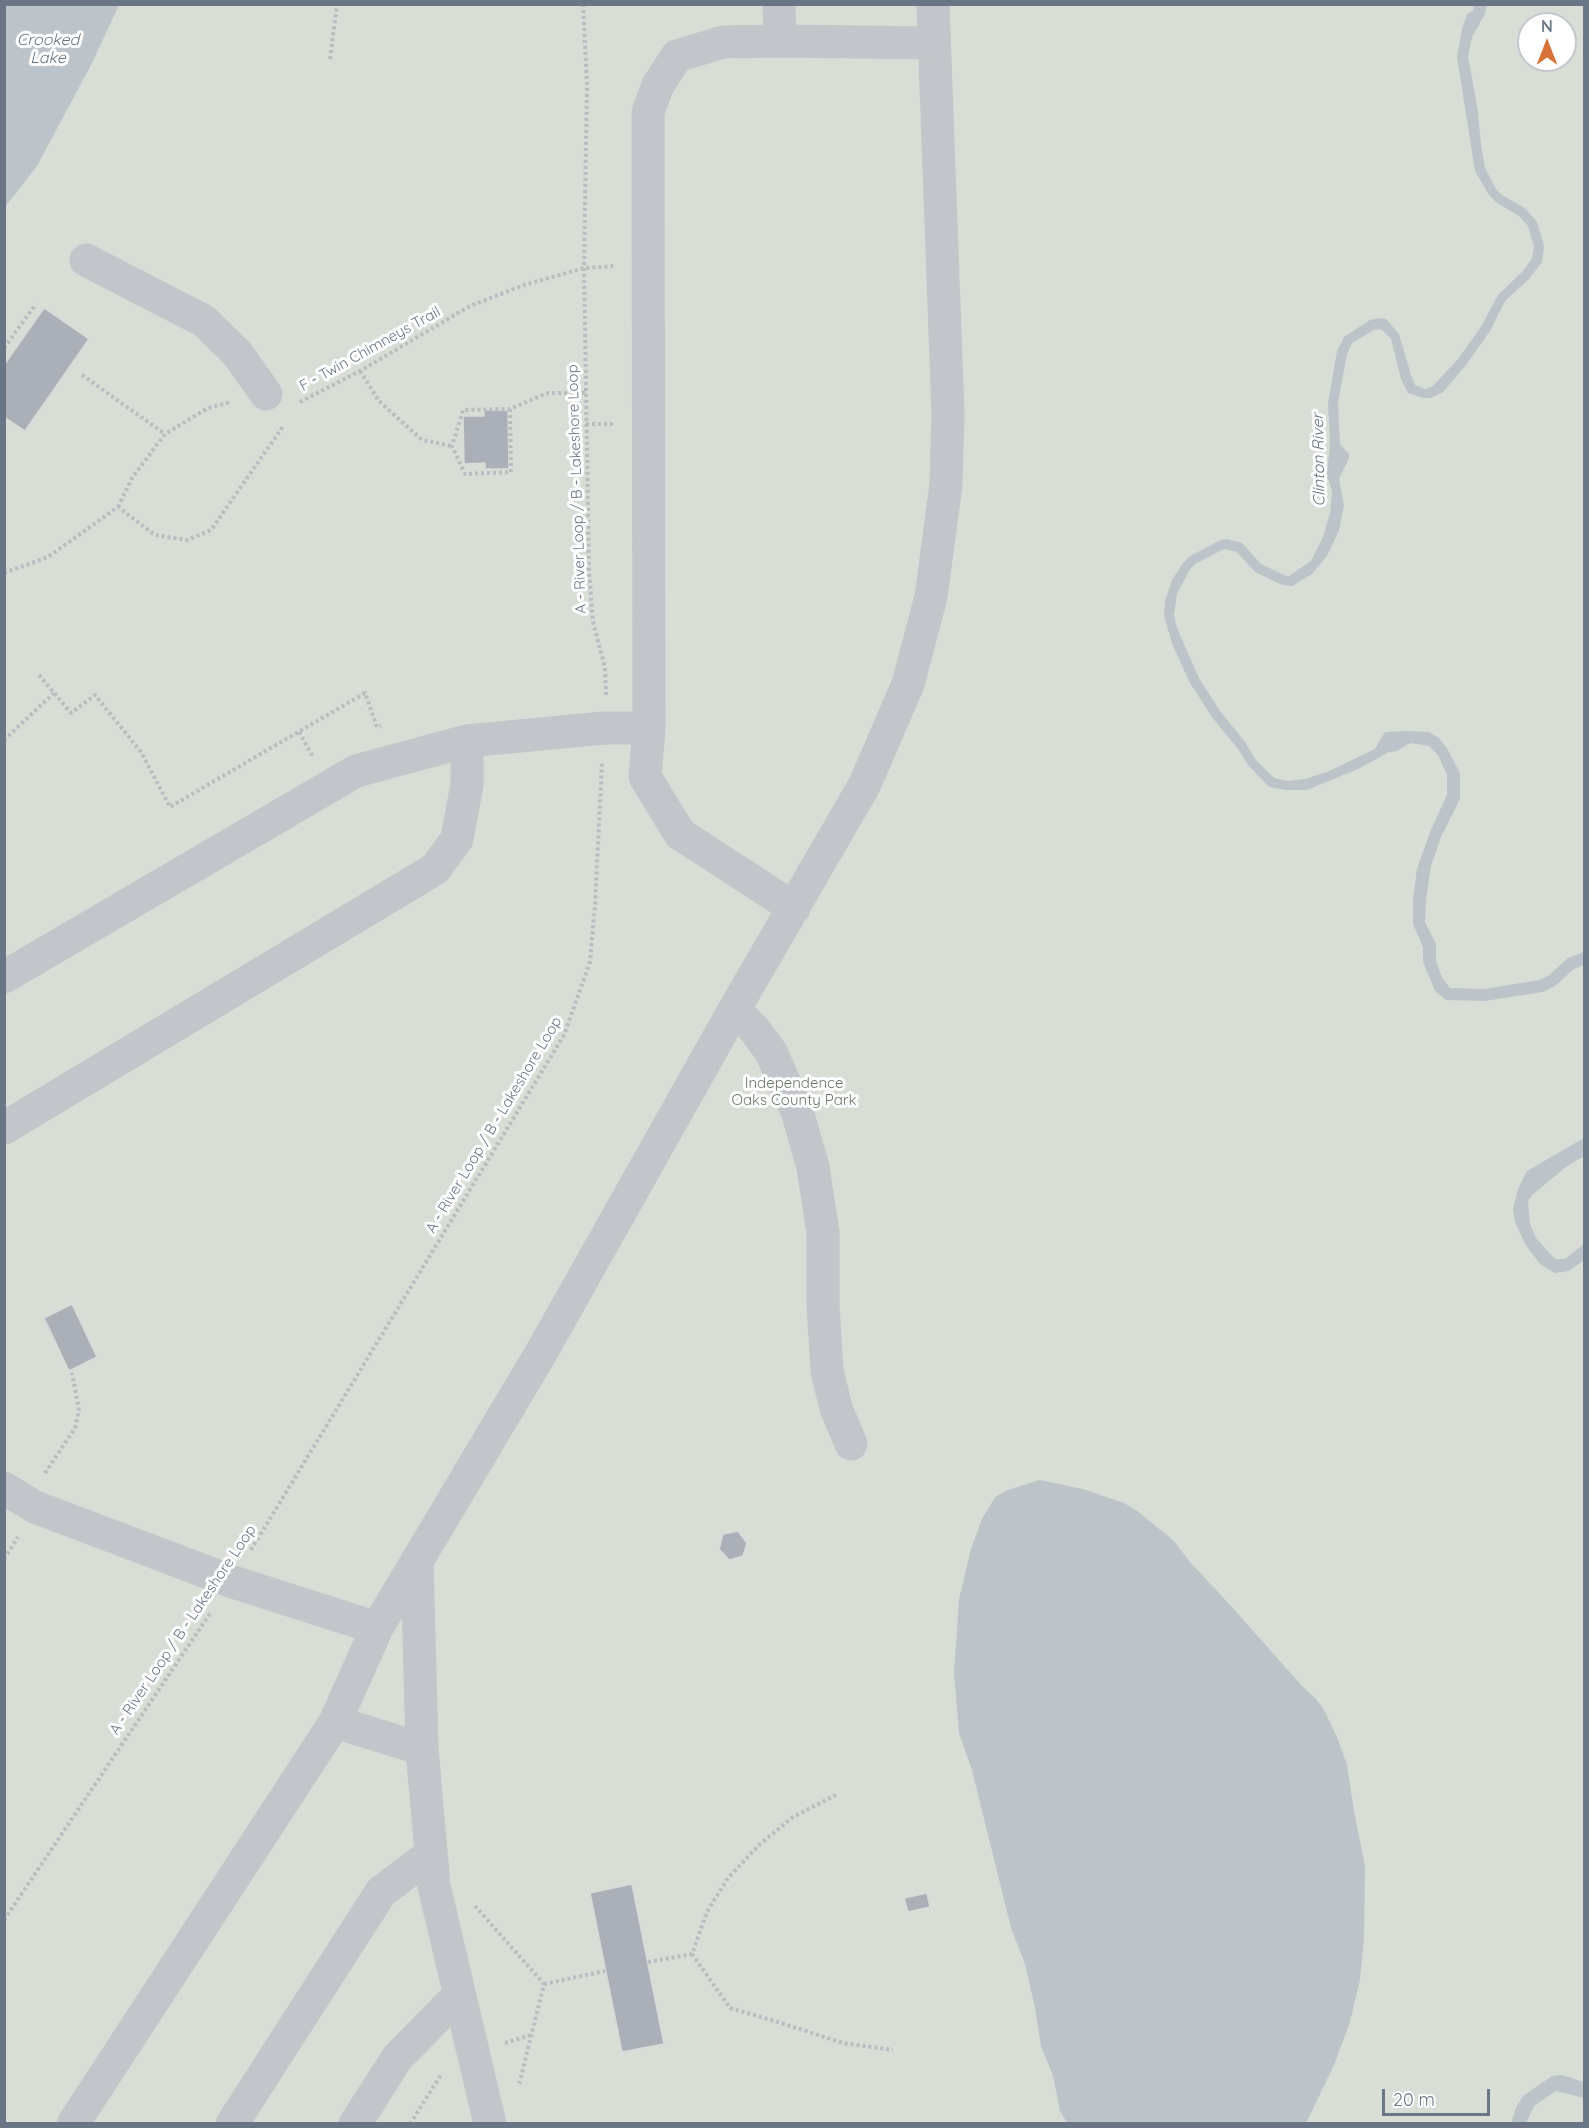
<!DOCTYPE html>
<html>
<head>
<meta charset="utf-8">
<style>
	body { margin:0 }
	#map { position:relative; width:1589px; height:2128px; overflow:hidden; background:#f8f9f6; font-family:Quicksand,sans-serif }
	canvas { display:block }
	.frame { position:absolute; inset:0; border:6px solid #6a7585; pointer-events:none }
	.north { position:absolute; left:1517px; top:12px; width:60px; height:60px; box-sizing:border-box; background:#fff; border:2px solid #c3c8ce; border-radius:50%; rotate:0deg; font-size:16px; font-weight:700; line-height:24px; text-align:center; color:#6a7585 }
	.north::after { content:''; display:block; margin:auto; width:21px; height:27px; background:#d77338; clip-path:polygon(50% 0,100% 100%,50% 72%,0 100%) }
	.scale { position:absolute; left:1382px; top:2089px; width:108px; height:27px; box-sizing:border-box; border:3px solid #6a7585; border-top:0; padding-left:8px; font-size:18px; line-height:21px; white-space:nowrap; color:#6a7585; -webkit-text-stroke:4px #fff; paint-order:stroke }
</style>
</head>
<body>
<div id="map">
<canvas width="1589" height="2128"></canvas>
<div class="frame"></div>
<div class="north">N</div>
<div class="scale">20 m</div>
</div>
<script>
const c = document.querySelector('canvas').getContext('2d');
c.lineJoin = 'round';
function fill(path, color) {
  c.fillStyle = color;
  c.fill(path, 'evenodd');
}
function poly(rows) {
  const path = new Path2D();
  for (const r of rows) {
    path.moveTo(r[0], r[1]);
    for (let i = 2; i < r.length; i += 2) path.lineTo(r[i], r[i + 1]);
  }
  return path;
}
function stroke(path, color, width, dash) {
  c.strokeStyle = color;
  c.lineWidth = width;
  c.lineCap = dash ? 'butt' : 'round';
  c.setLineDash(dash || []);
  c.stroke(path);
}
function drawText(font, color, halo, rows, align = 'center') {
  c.font = font + ' Quicksand,sans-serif';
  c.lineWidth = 6;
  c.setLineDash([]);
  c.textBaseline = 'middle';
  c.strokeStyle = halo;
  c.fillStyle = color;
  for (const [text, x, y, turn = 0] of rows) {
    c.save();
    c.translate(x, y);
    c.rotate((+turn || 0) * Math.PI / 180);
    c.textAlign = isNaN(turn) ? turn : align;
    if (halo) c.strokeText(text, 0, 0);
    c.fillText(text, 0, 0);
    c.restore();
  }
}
fill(poly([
	[5,5,1584,5,1584,2123,5,2124],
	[1529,24,1565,24,1565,60,1529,60]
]), '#d8ddd6');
fill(poly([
	[5,4,119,5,91,65,37,166,5,207],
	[1474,5,1487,5,1485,14,1472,37,1468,56,1478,112,1481,145,1485,168,1496,189,1502,195,1525,208,1537,222,1544,246,1542,262,1529,279,1505,301,1490,331,1466,365,1443,392,1431,398,1423,398,1408,393,1401,379,1391,339,1381,329,1374,330,1352,343,1347,354,1338,403,1340,444,1349,454,1349,458,1339,479,1344,505,1339,531,1327,556,1312,574,1292,586,1282,585,1255,572,1237,552,1224,549,1195,564,1190,569,1177,594,1174,615,1177,628,1199,678,1220,711,1245,742,1255,759,1274,778,1287,781,1305,779,1327,772,1375,749,1385,732,1408,731,1429,732,1439,738,1447,748,1460,773,1460,799,1441,837,1431,866,1426,899,1425,922,1436,944,1436,961,1442,978,1450,988,1484,989,1539,980,1548,976,1568,958,1584,952,1584,965,1574,969,1555,986,1543,992,1485,1001,1446,1000,1435,991,1423,962,1423,947,1413,924,1413,898,1417,869,1430,832,1447,795,1447,775,1438,755,1429,746,1410,743,1397,751,1389,752,1358,769,1307,790,1286,790,1269,787,1248,765,1238,749,1212,717,1190,683,1173,646,1164,616,1165,601,1172,580,1183,563,1190,556,1221,540,1227,539,1242,543,1261,564,1284,575,1289,576,1311,561,1323,537,1330,513,1332,492,1327,475,1330,444,1328,403,1337,351,1344,337,1370,320,1378,318,1386,319,1399,334,1411,375,1415,385,1425,389,1433,386,1458,359,1481,327,1498,295,1522,272,1532,259,1534,246,1528,226,1519,216,1497,203,1489,195,1475,171,1457,57,1462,29,1467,14,1473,11],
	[1584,1138,1584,1156,1566,1167,1532,1195,1528,1201,1530,1224,1536,1238,1555,1259,1565,1259,1584,1244,1584,1260,1569,1271,1555,1273,1540,1264,1525,1244,1515,1222,1513,1209,1518,1189,1527,1171],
	[1040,1480,1083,1489,1124,1503,1136,1510,1174,1541,1190,1562,1231,1606,1302,1686,1316,1699,1324,1710,1337,1737,1347,1765,1354,1811,1365,1866,1364,1938,1360,1980,1350,2022,1334,2065,1306,2123,1067,2123,1060,2111,1053,2076,1041,2046,1035,2008,1025,1964,1011,1928,972,1770,959,1733,954,1673,959,1599,971,1549,982,1519,995,1497,1008,1490],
	[1562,2075,1584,2082,1584,2098,1556,2091,1534,2106,1526,2123,1511,2123,1516,2108,1523,2096,1552,2076]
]), '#bcc4ca');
const building = poly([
	[44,308,89,339,25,431,4,417,4,365,44,308],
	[484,410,508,410,509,469,485,469,485,463,464,464,463,416,484,416,484,410],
	[72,1304,97,1357,69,1371,44,1318,72,1304],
	[738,1531,747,1543,743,1556,729,1560,719,1549,723,1534,738,1531],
	[632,1884,664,2044,622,2052,590,1893,632,1884],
	[927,1893,930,1907,908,1912,904,1898,927,1893]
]);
fill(building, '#abb0b8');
stroke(building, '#dadad9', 1.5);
stroke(poly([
	[583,4,587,85,584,268,589,571,593,622,605,668,606,695],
	[330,59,337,4],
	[4,348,36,304],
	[360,371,379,401,422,440,452,446],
	[82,375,165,434],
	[300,402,360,371,470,306,524,285,584,268,615,266],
	[510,409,511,472,465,474,452,446,463,410,510,409,547,393,585,393],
	[586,424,613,424],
	[118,507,132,478,165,434,208,408,231,402],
	[4,573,48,557,118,507,155,535,187,540,211,530,284,425],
	[39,675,71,713,95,695,141,752,170,807,365,693,377,727,381,726],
	[299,732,313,757],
	[4,740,54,693],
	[45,1473,75,1428,79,1410,72,1373],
	[251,1550,564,1035,590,962,595,906,602,762],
	[4,1559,18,1537],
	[475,1906,544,1984,519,2085],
	[4,1920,211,1612],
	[692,1954,730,2008,778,2022,843,2043,893,2050],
	[648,1962,692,1954,707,1912,728,1878,759,1845,793,1817,836,1795],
	[544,1984,605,1971],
	[505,2043,531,2035],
	[410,2124,442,2073]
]), '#babcbf', 4, [3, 3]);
stroke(poly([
	[779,4,780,41],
	[86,260,204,321,237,353,266,394],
	[467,741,604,728,649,728],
	[794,908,680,834,645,777,649,728,648,112,658,85,677,56,723,42,780,41,934,43],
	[4,977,356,771,467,741,467,784,457,839,435,869,4,1128],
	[734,1010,754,1029,771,1052,797,1111,813,1167,823,1233,823,1305,827,1371,836,1408,851,1444],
	[4,1488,35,1507,233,1582,377,1628],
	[417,1560,422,1749,434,1886,490,2124],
	[335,1722,422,1749],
	[73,2124,335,1722,377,1628,541,1353,734,1010,865,784,908,684,931,597,946,484,948,415,933,4],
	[232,2124,381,1892,431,1854],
	[355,2124,397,2058,459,1995]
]), '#c2c5c9', 33);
drawText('15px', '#6a7585', '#fff', [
	["F - Twin Chimneys Trail",370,349,-29],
	["A - River Loop / B - Lakeshore Loop",577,489,-92],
	["A - River Loop / B - Lakeshore Loop",494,1125,-59],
	["A - River Loop / B - Lakeshore Loop",183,1630,-56]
]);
drawText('15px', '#657864', '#fff', [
	["Independence",794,1083],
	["Oaks County Park",794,1100]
]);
drawText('italic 16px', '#667580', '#fff', [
	["Crooked",48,40],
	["Lake",48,58],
	["Clinton River",1319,460,-91]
]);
</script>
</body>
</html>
